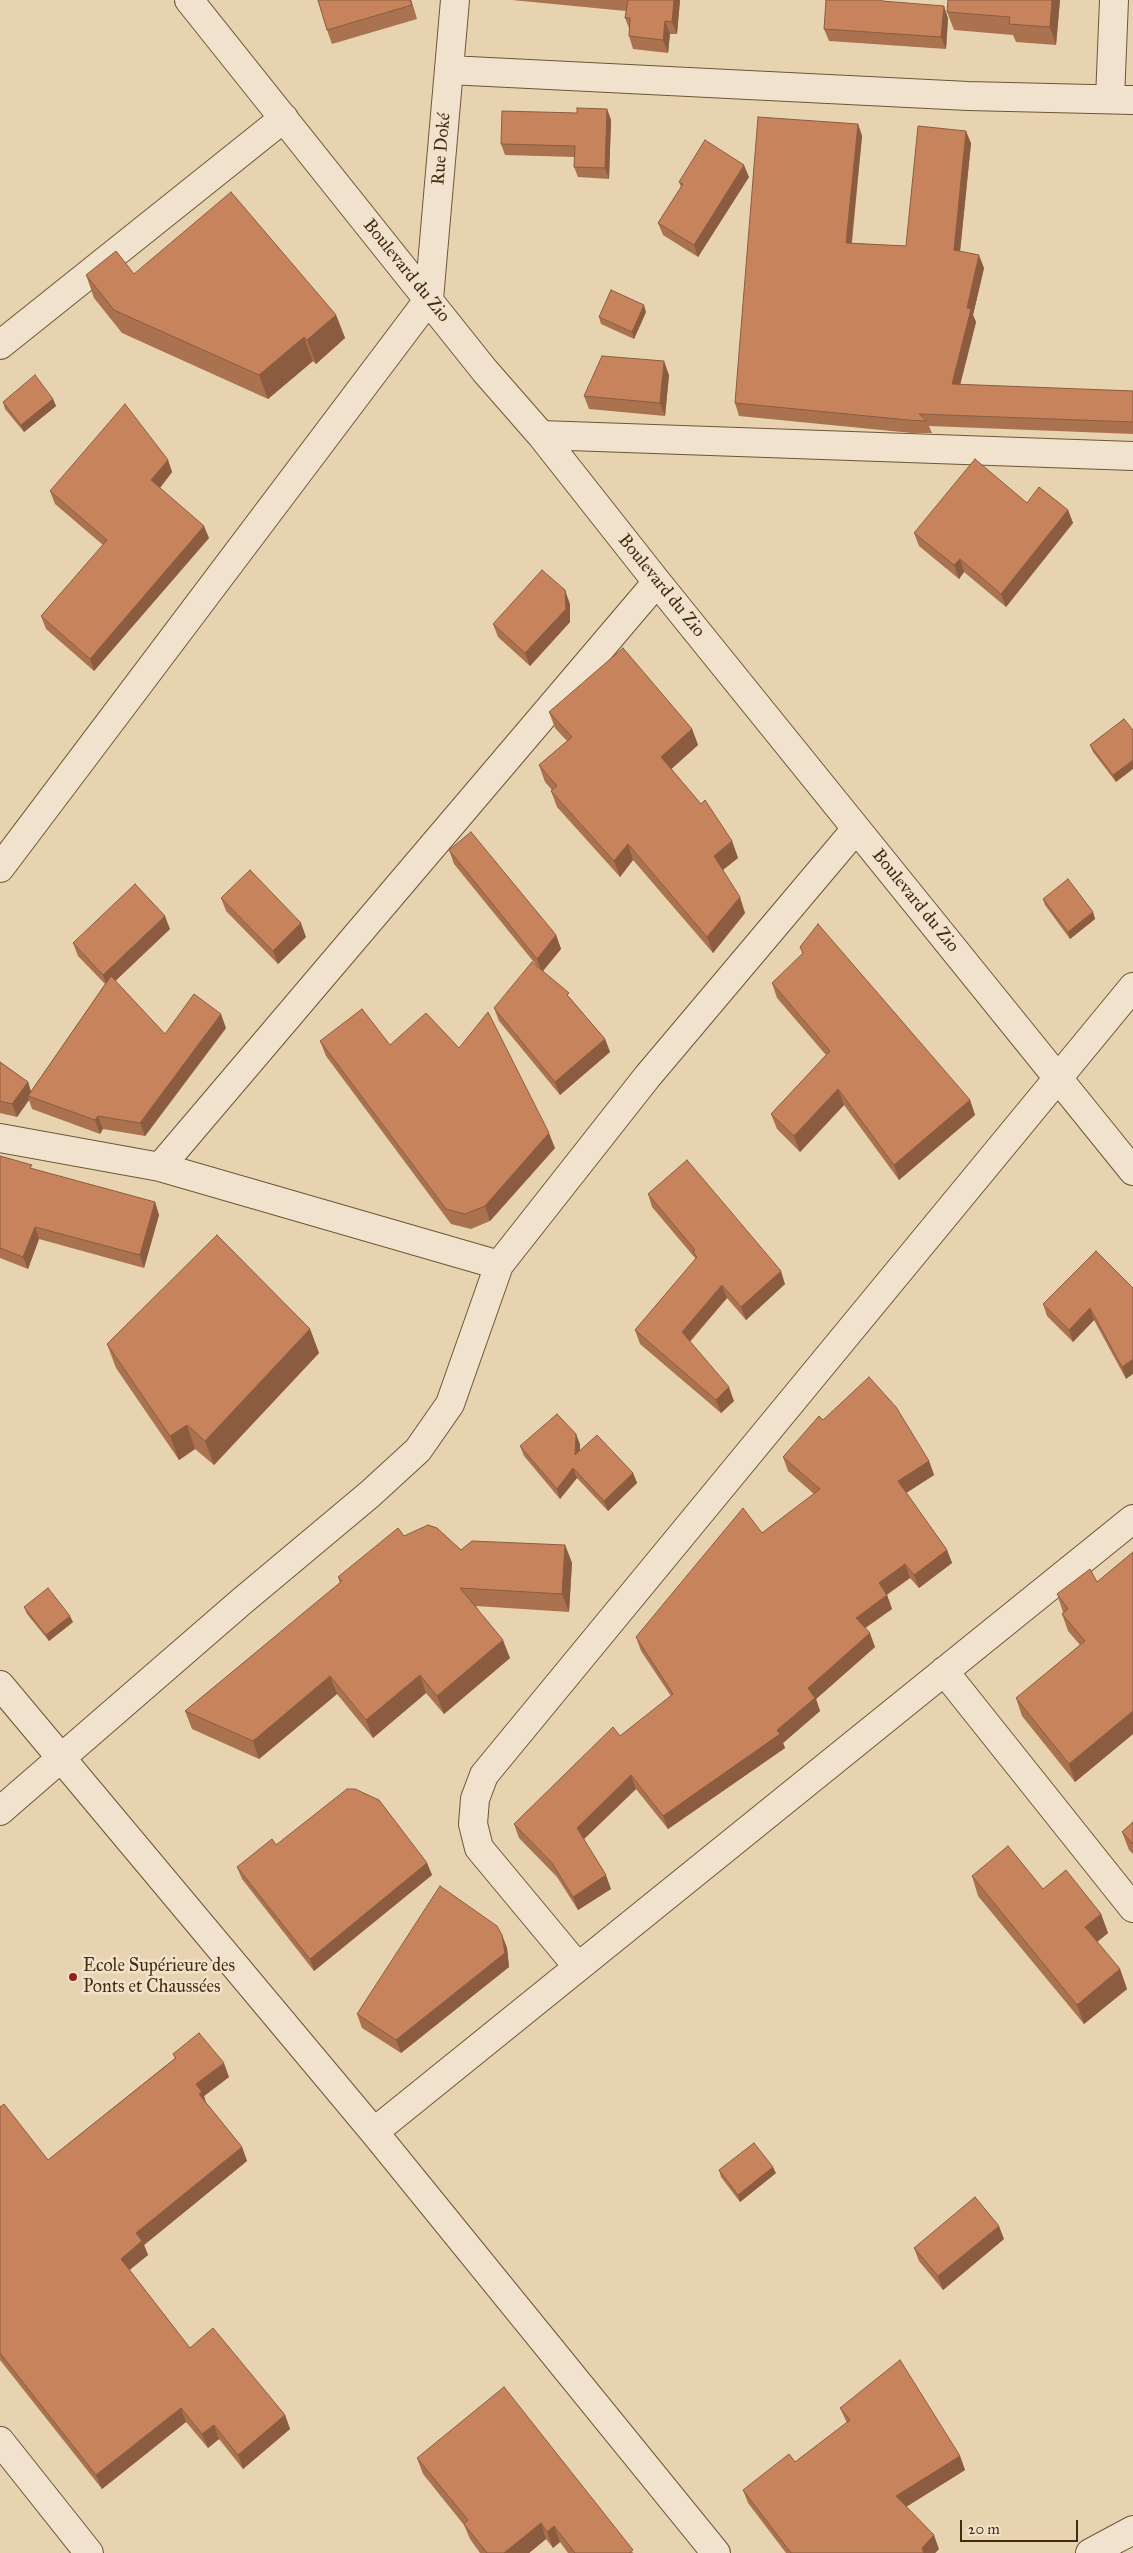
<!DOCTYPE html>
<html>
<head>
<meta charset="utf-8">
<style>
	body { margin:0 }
	#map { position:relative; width:1133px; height:2553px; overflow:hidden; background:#e8d3b1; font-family:"IM FELL Great Primer",serif }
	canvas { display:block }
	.scale { position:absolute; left:960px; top:2520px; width:118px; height:22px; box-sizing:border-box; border:2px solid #442d0e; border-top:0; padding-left:6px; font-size:15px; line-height:18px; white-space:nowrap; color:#442d0e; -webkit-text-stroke:4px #f0e2cc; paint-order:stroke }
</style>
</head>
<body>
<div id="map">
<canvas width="1133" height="2553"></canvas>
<div class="scale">20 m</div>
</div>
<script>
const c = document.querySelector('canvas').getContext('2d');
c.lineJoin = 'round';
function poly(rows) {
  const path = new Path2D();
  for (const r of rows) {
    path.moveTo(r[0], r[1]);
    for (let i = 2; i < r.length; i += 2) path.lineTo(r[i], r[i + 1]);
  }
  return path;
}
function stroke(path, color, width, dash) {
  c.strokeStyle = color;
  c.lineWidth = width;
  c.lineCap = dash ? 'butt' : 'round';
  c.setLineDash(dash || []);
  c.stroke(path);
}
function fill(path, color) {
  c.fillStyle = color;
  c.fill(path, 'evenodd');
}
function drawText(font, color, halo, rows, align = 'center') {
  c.font = font + ' "IM FELL Great Primer",serif';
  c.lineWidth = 5;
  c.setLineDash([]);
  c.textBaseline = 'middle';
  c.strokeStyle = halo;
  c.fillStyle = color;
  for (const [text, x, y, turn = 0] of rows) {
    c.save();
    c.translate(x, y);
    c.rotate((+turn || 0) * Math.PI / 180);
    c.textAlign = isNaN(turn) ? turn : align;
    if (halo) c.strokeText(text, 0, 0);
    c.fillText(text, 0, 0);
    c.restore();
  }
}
const minor = poly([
	[189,0,485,371,541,435,657,582,1133,1171],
	[449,70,968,96,1133,100],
	[1110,99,1114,0],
	[0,345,284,118],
	[541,435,1133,456],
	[0,868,429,299,455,0],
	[0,1138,160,1167,499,1265],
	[160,1167,657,582],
	[944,1671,1133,1908],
	[0,1685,374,2132,716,2553],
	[0,1811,241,1602,370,1494,418,1450,450,1404,499,1265,647,1077,856,829],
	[578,1967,479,1848,473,1824,475,1799,484,1775,1133,987],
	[374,2132,1133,1519],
	[0,2441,89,2553],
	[1090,2553,1133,2530]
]);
stroke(minor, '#6d5637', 30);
stroke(minor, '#f0e2cc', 28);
fill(poly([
	[318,0,411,0,417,19,332,44,327,30],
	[512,0,680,0,677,34,670,34,668,53,633,49,629,36,629,28,625,18,626,11],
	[1060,0,1056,45,1016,42,1013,35,954,30,947,12],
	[888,1,948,18,946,49,829,41,824,29],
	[607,109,611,120,609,179,578,177,574,167,575,157,505,155,501,144,577,113],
	[858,124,862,136,852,243,906,246,971,143,960,251,984,268,973,315,976,322,960,385,1133,391,1133,434,929,426,932,433,912,433,739,416,735,403],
	[749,177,698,257,663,235,658,223,681,187,679,182],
	[134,274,336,315,345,338,316,364,313,361,268,399,122,333,94,298,86,275],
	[646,312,634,339,601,324,599,317],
	[669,375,665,416,589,409,584,396],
	[53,399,56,406,24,432,5,409,3,402],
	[168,460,172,472,160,488,209,538,94,671,46,629,41,616,103,545,55,504,50,491],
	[1027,503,1068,510,1073,523,1006,607,964,572,959,579,919,546,914,533],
	[570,604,570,622,530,666,498,637,493,624],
	[549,712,692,729,698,745,671,769,732,841,738,858,723,870,745,913,713,953,633,860,620,877,557,807,551,791,552,790,545,782,539,765,567,741,555,728],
	[1124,719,1116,782,1093,752,1090,745],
	[449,850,556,935,561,949,543,971,571,999,605,1039,610,1052,560,1095,499,1021,494,1008,537,966,454,864],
	[221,898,306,937,278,964,226,911],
	[1043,899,1093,912,1095,919,1070,939,1045,905],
	[170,929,115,981,165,1034,226,1028,145,1136,103,1129,100,1134,32,1109,29,1100,17,1117,0,1113,0,1062,28,1082,31,1091,105,984,78,956,73,943],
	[800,947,970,1100,975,1115,899,1180,844,1105,800,1152,777,1129,771,1114,826,1055,777,998,772,983,803,954],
	[320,1041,390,1045,459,1048,555,1148,490,1221,471,1229,451,1224,326,1056],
	[0,1156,33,1169,155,1202,159,1215,144,1268,39,1239,28,1269,0,1258],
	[648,1194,785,1284,746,1320,727,1298,690,1342,734,1401,721,1413,640,1344,635,1330,695,1260,695,1258,652,1207],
	[1096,1251,1126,1379,1094,1320,1073,1342,1047,1316,1043,1304],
	[310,1329,319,1353,214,1465,195,1449,179,1460,116,1368,107,1344],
	[823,1420,929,1461,934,1475,906,1493,947,1550,952,1563,919,1588,910,1578,887,1595,892,1609,865,1628,875,1647,816,1699,820,1711,783,1743,785,1748,668,1829,636,1789,584,1839,611,1889,578,1910,557,1877,519,1838,514,1824,620,1736,671,1696,641,1651,636,1637,762,1533,814,1494,788,1471,783,1457],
	[580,1444,580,1451,633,1473,637,1483,608,1511,577,1478,560,1499,524,1456,520,1446],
	[404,1536,461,1550,565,1545,572,1563,569,1612,476,1606,510,1658,444,1714,426,1693,373,1738,337,1694,259,1759,192,1729,185,1711,340,1583,338,1577],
	[1133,1552,1133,1734,1075,1782,1022,1716,1016,1698,1080,1645,1068,1631,1062,1614,1063,1612,1057,1594,1097,1582],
	[24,1607,73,1622,49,1641,27,1614],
	[1133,1822,1133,1854,1129,1850,1122,1832],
	[276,1845,427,1863,432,1875,314,1971,242,1879,237,1867],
	[972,1876,1043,1889,1101,1914,1108,1933,1097,1942,1120,1969,1127,1989,1084,2024,978,1896],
	[502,1935,507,1948,509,1967,401,2053,362,2028,357,2014],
	[173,2054,229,2077,204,2096,206,2103,242,2147,247,2161,144,2245,148,2255,129,2270,190,2348,285,2415,290,2429,243,2469,219,2439,208,2448,186,2422,102,2489,0,2360,0,2107,48,2160,175,2058],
	[719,2170,776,2173,740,2202,721,2177],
	[1004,2239,943,2290,919,2261,914,2248],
	[840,2408,960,2456,965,2470,906,2507,939,2549,935,2553,786,2553,748,2503,743,2490,795,2462,847,2423],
	[417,2458,634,2553,568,2553,560,2542,553,2548,546,2539,529,2553,480,2553,470,2539,464,2525,423,2474]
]), '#ab724f');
fill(poly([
	[410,0,411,0,417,19,412,5],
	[674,0,680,0,677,34,672,22],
	[1052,0,1060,0,1056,45,1050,27],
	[944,6,948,18,946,49,941,37],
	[665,21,670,34,668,53,663,40],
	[607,109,611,120,609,179,605,168],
	[858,124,862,136,850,255,846,243],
	[966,131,971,143,959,262,954,250],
	[744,165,749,177,698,257,694,245],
	[979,255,984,268,973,315,976,322,957,397,952,384,967,308],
	[644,305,646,312,634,339,632,332],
	[336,315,345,338,316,364,307,340],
	[304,337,313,361,268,399,259,375],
	[664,361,669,375,665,416,660,403],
	[53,399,56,406,24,432,21,425],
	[168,460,172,472,156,493,151,480],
	[1068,510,1073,523,1006,607,1001,594],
	[204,526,209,538,94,671,90,659],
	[960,559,964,572,959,579,954,565],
	[565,590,570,604,570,622,530,666,525,653],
	[692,729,698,745,667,773,661,757],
	[1133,760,1133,769,1116,782,1113,775],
	[732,841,738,858,720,872,714,856],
	[628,844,633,860,620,877,614,861],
	[740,897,745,913,713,953,707,937],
	[1093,912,1095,919,1070,939,1068,932],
	[165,916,170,929,108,988,103,975],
	[301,923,306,937,278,964,273,951],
	[556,935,561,949,542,972,537,959],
	[221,1014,226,1028,145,1136,140,1123],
	[605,1039,610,1052,560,1095,555,1082],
	[28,1082,32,1096,28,1096,29,1100,17,1117,12,1104],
	[838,1089,844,1105,800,1152,794,1136],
	[970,1100,975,1115,899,1180,894,1165],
	[98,1116,103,1129,100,1134,95,1120],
	[549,1133,555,1148,490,1221,485,1206],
	[155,1202,159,1215,144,1268,140,1255],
	[35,1227,39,1239,28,1269,23,1257],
	[781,1271,785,1284,746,1320,741,1307],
	[722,1285,727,1298,686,1345,682,1332],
	[1090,1308,1094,1320,1073,1342,1069,1330],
	[310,1329,319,1353,214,1465,205,1441],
	[1133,1359,1133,1374,1126,1379,1122,1367],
	[729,1387,734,1401,721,1413,716,1400],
	[187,1425,195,1449,179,1460,170,1436],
	[576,1434,580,1444,579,1465,575,1455],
	[929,1461,934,1475,903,1495,898,1481],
	[573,1468,577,1478,560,1499,557,1489],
	[633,1473,637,1483,608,1511,604,1501],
	[565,1545,572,1563,569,1612,562,1594],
	[947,1550,952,1563,919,1588,914,1575],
	[905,1564,910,1578,884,1596,879,1583],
	[887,1595,892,1609,861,1631,856,1618],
	[70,1616,73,1622,49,1641,46,1635],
	[870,1633,875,1647,816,1699,820,1711,783,1743,785,1748,668,1829,663,1816,777,1730,808,1688],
	[503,1640,510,1658,444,1714,437,1696],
	[420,1675,426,1693,373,1738,366,1720],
	[330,1676,337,1694,259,1759,253,1741],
	[1133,1711,1133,1734,1075,1782,1069,1764],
	[631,1775,636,1789,582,1841,577,1828],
	[427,1863,432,1875,314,1971,310,1959],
	[606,1875,611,1889,578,1910,573,1897],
	[1101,1914,1108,1933,1092,1946,1085,1927],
	[502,1935,507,1948,509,1967,401,2053,396,2040],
	[1120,1969,1127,1989,1084,2024,1077,2005],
	[224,2063,229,2077,204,2096,207,2106,204,2108,196,2084],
	[242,2147,247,2161,144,2245,148,2255,126,2273,121,2259,136,2233],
	[773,2167,776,2173,740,2202,738,2195],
	[999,2226,1004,2239,943,2290,938,2276],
	[181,2408,186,2422,102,2489,96,2475],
	[285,2415,290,2429,243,2469,238,2455],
	[214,2425,219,2439,208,2448,202,2434],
	[960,2456,965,2470,901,2510,896,2496],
	[541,2523,546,2539,529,2553,504,2553],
	[554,2526,560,2542,553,2548,547,2532],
	[934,2535,939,2549,935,2553,924,2553,922,2548]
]), '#8b5c40');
const building = poly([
	[318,0,410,0,412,5,327,30,318,0],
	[628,0,674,0,672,22,665,21,663,40,629,36,630,18,625,18,628,0],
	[826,0,882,0,882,1,944,6,941,37,824,29,826,0],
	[948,0,1052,0,1050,27,1009,24,1010,17,947,12,948,0],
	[577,108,607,109,605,168,574,167,575,146,501,144,502,111,577,113,577,108],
	[758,117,858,124,846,243,906,246,918,126,966,131,954,250,979,255,967,308,971,309,952,384,1133,391,1133,422,919,414,927,421,908,420,735,403,758,117],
	[705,140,744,165,694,245,658,223,683,184,679,182,705,140],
	[231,192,336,315,307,340,304,337,259,375,114,310,86,275,116,251,134,274,231,192],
	[611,290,644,305,632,332,599,317,611,290],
	[602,356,664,361,660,403,584,396,602,356],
	[35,375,53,399,21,425,3,402,35,375],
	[125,404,168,460,151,480,204,526,90,659,41,616,107,540,50,491,125,404],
	[975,459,1027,503,1039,487,1068,510,1001,594,960,559,954,565,914,533,975,459],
	[542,570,565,590,566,609,525,653,493,624,542,570],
	[623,648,692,729,661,757,701,804,705,800,732,841,714,856,740,897,707,937,628,844,614,861,551,791,557,786,539,765,572,737,549,712,623,648],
	[1124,719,1133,730,1133,760,1113,775,1090,745,1124,719],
	[471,832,556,935,537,959,449,850,471,832],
	[250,870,301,923,273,951,221,898,250,870],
	[1068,879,1093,912,1068,932,1043,899,1068,879],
	[135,884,165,916,103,975,73,943,135,884],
	[818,924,970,1100,894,1165,838,1089,794,1136,771,1114,830,1051,772,983,803,953,800,947,818,924],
	[532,962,569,993,567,995,605,1039,555,1082,494,1008,532,962],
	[111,976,165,1034,194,994,221,1014,140,1123,98,1116,95,1120,28,1096,111,976],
	[362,1009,390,1045,426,1013,459,1048,488,1012,549,1133,485,1206,465,1214,446,1209,320,1041,362,1009],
	[0,1062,28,1082,12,1104,0,1101,0,1062],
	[0,1156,32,1165,30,1168,155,1202,140,1255,35,1227,23,1257,0,1248,0,1156],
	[687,1160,781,1271,741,1307,722,1285,682,1332,729,1387,716,1400,635,1330,697,1257,693,1252,695,1250,648,1194,687,1160],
	[217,1235,310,1329,205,1441,187,1425,170,1436,107,1344,217,1235],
	[1096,1251,1133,1288,1133,1359,1122,1367,1090,1308,1069,1330,1043,1304,1096,1251],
	[869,1377,896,1407,929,1461,898,1481,947,1550,914,1575,905,1564,879,1583,887,1595,856,1618,870,1633,808,1688,815,1698,777,1730,780,1734,663,1816,631,1775,577,1828,606,1875,573,1897,552,1863,514,1824,613,1727,620,1736,673,1694,636,1637,743,1508,762,1533,820,1489,783,1457,819,1416,823,1420,869,1377],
	[557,1414,576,1434,575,1455,597,1435,633,1473,604,1501,573,1468,557,1489,520,1446,557,1414],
	[428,1525,437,1528,461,1550,472,1541,565,1545,562,1594,460,1588,503,1640,437,1696,420,1675,366,1720,330,1676,253,1741,185,1711,342,1581,338,1577,398,1528,404,1536,428,1525],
	[1133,1552,1133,1711,1069,1764,1016,1698,1085,1641,1062,1614,1068,1609,1057,1594,1090,1569,1097,1582,1133,1552],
	[48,1588,70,1616,46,1635,24,1607,48,1588],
	[347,1789,355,1789,379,1800,427,1863,310,1959,237,1867,272,1839,276,1845,347,1789],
	[1133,1822,1133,1844,1122,1832,1133,1822],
	[1008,1846,1043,1889,1066,1870,1101,1914,1085,1927,1120,1969,1077,2005,972,1876,1008,1846],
	[440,1886,497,1926,502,1935,505,1953,396,2040,357,2014,440,1886],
	[199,2033,224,2063,196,2084,202,2092,199,2094,242,2147,136,2233,142,2241,121,2259,190,2348,213,2328,285,2415,238,2455,214,2425,202,2434,181,2408,96,2475,0,2353,0,2107,4,2104,48,2160,176,2058,173,2054,199,2033],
	[754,2143,773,2167,738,2195,719,2170,754,2143],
	[975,2197,999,2226,938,2276,914,2248,975,2197],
	[900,2360,960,2456,896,2496,934,2535,922,2548,924,2553,791,2553,743,2490,789,2454,795,2462,850,2420,840,2408,900,2360],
	[504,2387,633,2550,629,2553,575,2553,554,2526,547,2532,541,2523,504,2553,487,2553,464,2524,468,2520,417,2458,504,2387]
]);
fill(building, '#c7845c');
stroke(building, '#8b5c40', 1);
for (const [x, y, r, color] of [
	[73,1977,5,"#8f2418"]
]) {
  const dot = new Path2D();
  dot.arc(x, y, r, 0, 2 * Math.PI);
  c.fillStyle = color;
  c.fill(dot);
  stroke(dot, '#f0e2cc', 2);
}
drawText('18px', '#442d0e', '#f0e2cc', [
	["Rue Doké",442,149,-85],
	["Boulevard du Zio",406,271,51],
	["Boulevard du Zio",661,586,51],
	["Boulevard du Zio",915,901,51]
]);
drawText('18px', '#442d0e', '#f0e2cc', [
	["Ecole Supérieure des",83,1967],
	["Ponts et Chaussées",83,1988]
], 'left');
</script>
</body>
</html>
